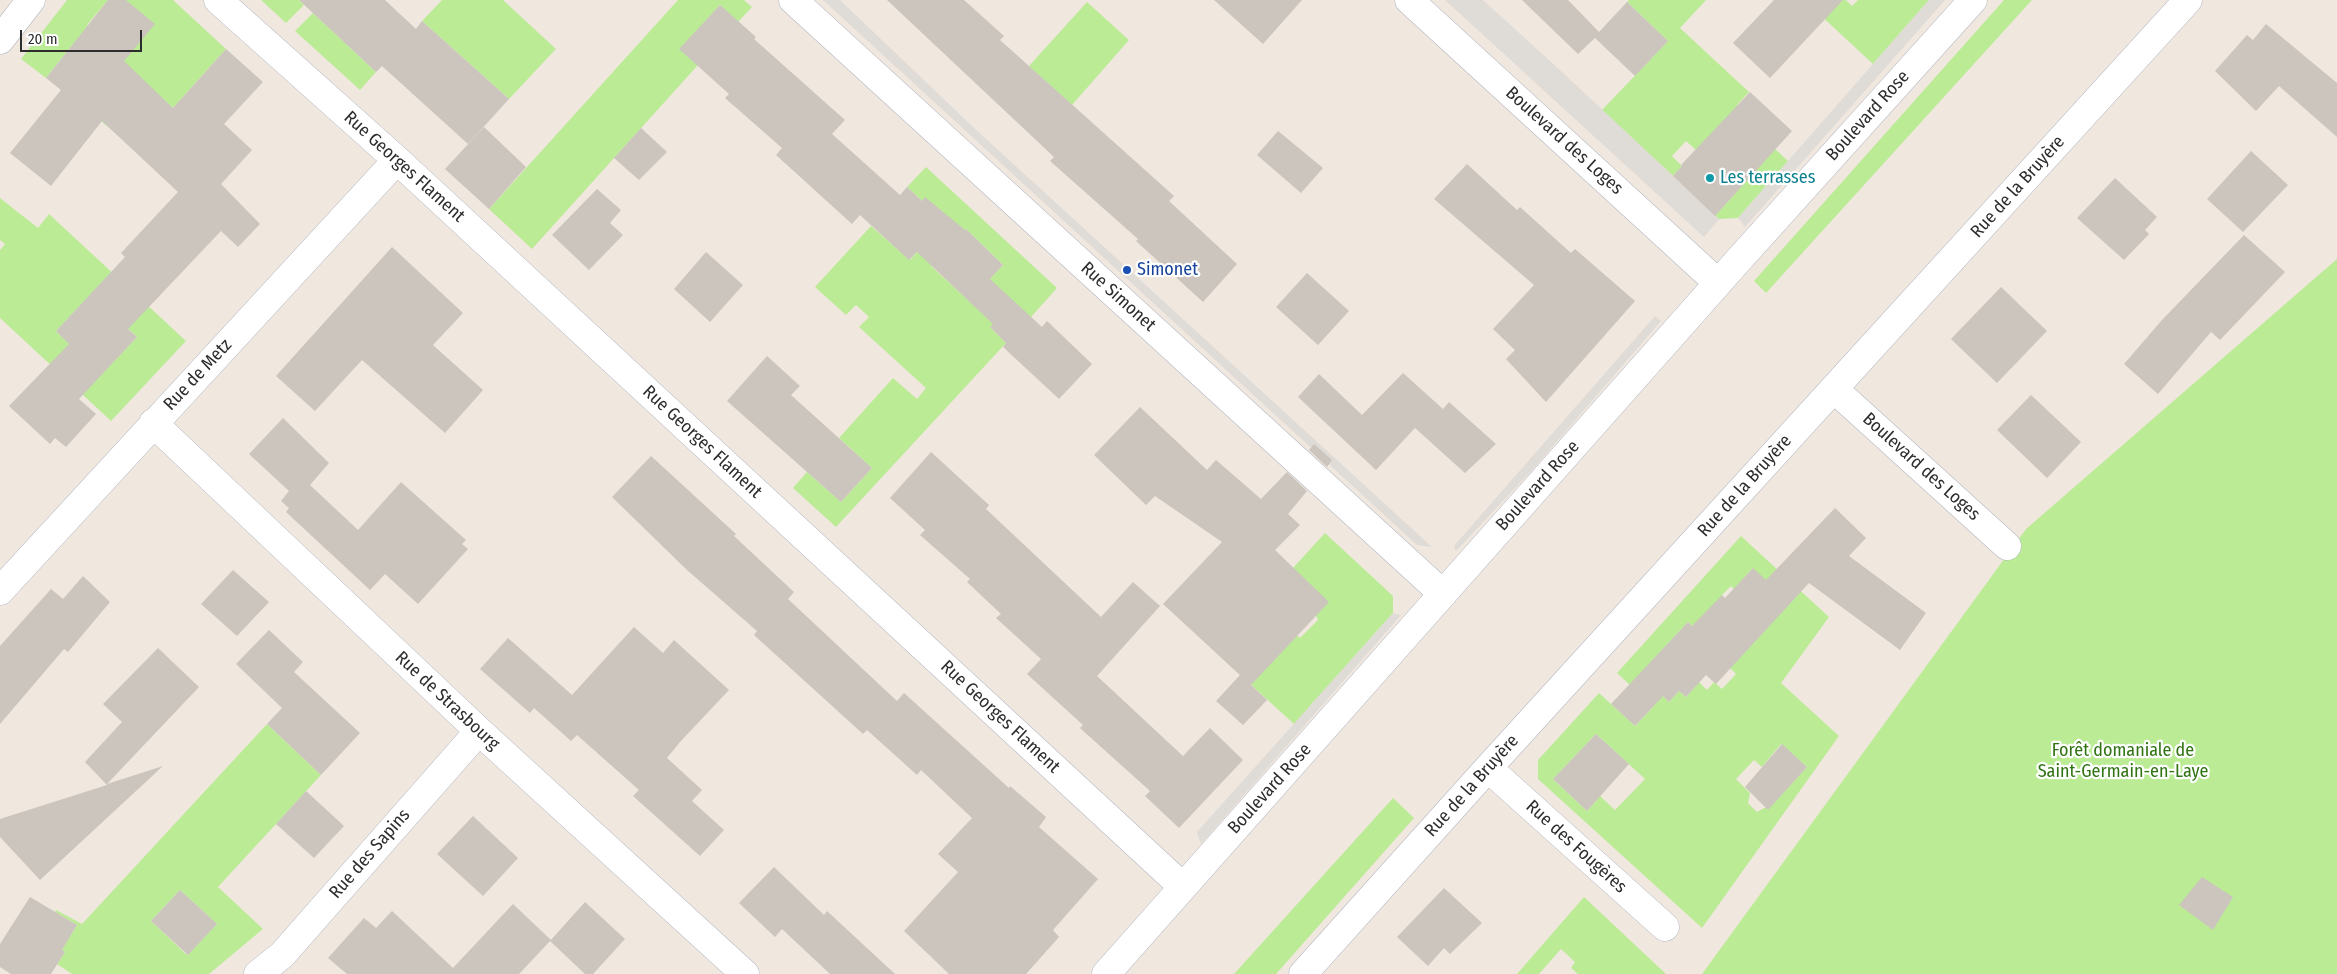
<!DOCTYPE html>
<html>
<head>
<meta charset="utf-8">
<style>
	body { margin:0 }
	#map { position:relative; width:2337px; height:974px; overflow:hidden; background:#f0e7df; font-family:"Fira Sans Condensed",sans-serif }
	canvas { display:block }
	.scale { position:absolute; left:20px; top:30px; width:122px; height:22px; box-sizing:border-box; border:2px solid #2d2d2d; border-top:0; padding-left:6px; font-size:15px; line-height:18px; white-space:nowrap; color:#2d2d2d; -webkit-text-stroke:4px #fff; paint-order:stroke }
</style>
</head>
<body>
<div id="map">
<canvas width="2337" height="974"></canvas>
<div class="scale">20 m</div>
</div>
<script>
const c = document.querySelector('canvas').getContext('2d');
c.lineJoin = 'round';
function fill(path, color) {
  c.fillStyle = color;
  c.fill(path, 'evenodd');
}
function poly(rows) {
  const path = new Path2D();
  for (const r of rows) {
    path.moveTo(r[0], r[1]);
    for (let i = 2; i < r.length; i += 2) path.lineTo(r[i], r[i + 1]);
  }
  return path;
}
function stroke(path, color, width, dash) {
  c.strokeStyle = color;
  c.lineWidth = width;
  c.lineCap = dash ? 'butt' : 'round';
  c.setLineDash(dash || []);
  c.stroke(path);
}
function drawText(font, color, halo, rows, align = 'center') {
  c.font = font + ' "Fira Sans Condensed",sans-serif';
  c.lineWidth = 4.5;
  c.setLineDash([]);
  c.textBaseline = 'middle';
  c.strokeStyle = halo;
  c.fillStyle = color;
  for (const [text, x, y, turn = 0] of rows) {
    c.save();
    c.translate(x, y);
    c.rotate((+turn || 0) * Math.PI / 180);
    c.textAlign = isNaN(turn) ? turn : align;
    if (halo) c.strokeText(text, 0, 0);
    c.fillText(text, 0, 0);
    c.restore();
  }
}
fill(poly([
	[67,0,108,0,87,25,126,58,126,0,173,0,226,49,173,108,161,97,112,130,88,111,114,77,72,45,46,78,21,59],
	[261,0,299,0,304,5,286,23],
	[442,0,503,0,556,49,509,99,422,21],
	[678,0,744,0,752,7,738,22,720,5,680,49,698,65,532,249,489,209],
	[1629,0,1706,0,1680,28,1749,92,1737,105,1742,110,1746,122,1788,161,1738,218,1719,219,1715,216,1747,180,1696,150,1686,141,1672,156,1682,166,1673,176,1602,110,1668,41,1627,2],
	[1804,0,1846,0,1852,6,1858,0,1929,0,1873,64],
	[2004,0,2032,0,1766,293,1754,281],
	[1087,2,1129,40,1072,105,1029,66],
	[313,13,376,72,360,90,295,31],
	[926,167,1057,288,1031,317,990,327,1006,343,836,527,793,488,807,472,841,502,872,468,839,438,893,378,917,399,926,388,859,327,869,317,856,305,846,315,815,287,871,226,910,260,944,221,926,198,922,201,907,187],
	[966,229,1003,265,969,301,931,266],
	[0,198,38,228,49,214,186,341,111,421,0,318,0,250,5,244,0,240],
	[91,294,137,337,102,374,56,331],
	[2337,259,2337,974,1702,974,2026,529],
	[1325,533,1393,596,1393,613,1294,724,1216,653,1247,619,1297,635,1300,638,1318,620,1293,568],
	[1741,536,1829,617,1781,683,1839,736,1702,928,1538,779,1538,760,1599,693,1635,726,1653,707,1617,673],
	[1753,568,1746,651,1722,595,1731,586,1734,589],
	[1688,622,1724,656,1721,659,1736,674,1722,689,1714,682,1707,690,1699,682,1686,697,1679,691,1669,702,1646,679,1650,663],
	[1596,734,1645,779,1615,810,1600,796,1587,811,1553,779],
	[1781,744,1807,767,1768,809,1766,807,1757,812,1748,803,1750,793,1736,779,1754,760,1762,767],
	[267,724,321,775,218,887,263,929,209,974,72,974,57,964,65,952,40,936,63,948,77,925,55,912,56,910,82,924],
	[180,890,217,924,187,955,151,921],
	[1393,798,1414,818,1276,974,1234,974],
	[1584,897,1666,974,1578,974,1571,968,1575,962,1561,949,1539,974,1517,974]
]), '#bceb96');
fill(poly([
	[823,0,840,0,973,127,1432,547,1417,545],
	[1445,0,1483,0,1562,72,1719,219,1704,237],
	[1929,0,1945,0,1745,227,1738,218],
	[1655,316,1661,321,1533,469,1456,551,1454,546],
	[1393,613,1401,615,1201,844,1197,832]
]), '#dfdbd6');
fill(poly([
	[108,0,126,0,155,24,124,61,173,108,226,49,263,82,224,124,252,150,221,184,260,224,238,247,221,231,128,329,137,337,79,399,96,414,66,447,55,438,50,444,9,406,69,344,56,331,125,257,121,253,178,192,102,121,51,186,10,153,61,90,46,78],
	[299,0,385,0,416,29,422,21,509,99,468,144,382,66,376,72],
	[887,0,964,0,1004,36,1000,40,1174,196,1169,201,1237,264,1203,302,1136,241,1138,239,1050,161,1054,157],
	[1214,0,1302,0,1263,44],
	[1522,0,1568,0,1599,32,1627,2,1668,41,1635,76,1595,38,1578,54],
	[1774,0,1843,0,1770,78,1733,43],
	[720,5,756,37,754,39,845,120,832,134,900,195,907,187,922,201,925,197,965,230,966,229,1003,265,990,279,1042,327,1047,321,1092,364,1059,399,1003,347,1006,343,990,327,993,324,917,252,909,260,860,215,852,224,776,155,782,148,725,98,729,94,679,49],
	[2266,24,2337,83,2337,137,2279,86,2256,111,2215,71,2247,35,2253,40],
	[1750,92,1792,131,1715,216,1673,176,1682,166,1681,165],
	[484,127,526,167,489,209,445,169],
	[641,128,667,152,639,180,614,158],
	[1278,131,1323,168,1301,193,1257,155],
	[2251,151,2288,185,2243,232,2207,199],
	[1467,164,1517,210,1520,207,1571,253,1575,249,1635,301,1546,402,1506,359,1515,350,1493,329,1534,285,1434,199],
	[2115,178,2157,217,2145,230,2149,234,2124,260,2077,218],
	[597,189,621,210,610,223,623,235,589,270,552,235],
	[2244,235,2285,272,2220,340,2211,332,2158,394,2124,364,2162,320],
	[392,247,463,313,433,345,483,390,445,433,362,360,315,411,276,376],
	[706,252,743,285,710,322,674,289],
	[1307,273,1349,311,1318,345,1276,307],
	[2001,287,2047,331,1997,383,1951,339],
	[767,356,800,386,791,395,872,468,841,502,727,401],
	[1403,373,1443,409,1449,402,1496,444,1465,473,1415,428,1376,470,1298,397,1319,374,1362,415],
	[2031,395,2081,442,2047,478,1997,430],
	[1140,407,1207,470,1216,460,1261,499,1287,472,1307,491,1288,514,1300,525,1275,550,1329,602,1251,685,1267,700,1243,725,1216,701,1240,675,1163,604,1222,542,1155,496,1146,505,1094,455],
	[283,418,329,463,310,485,358,530,401,482,466,540,462,544,468,549,418,604,385,574,370,590,286,512,289,508,281,501,289,491,249,454],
	[1314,444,1332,460,1327,467,1309,450],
	[931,452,989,505,986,509,1101,617,1133,582,1160,606,1097,676,1183,756,1210,728,1243,760,1179,828,1145,796,1150,791,1080,728,1083,725,1027,674,1041,659,996,618,1001,614,967,582,970,579,920,535,925,530,890,498],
	[651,456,736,534,734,536,794,592,788,599,897,701,904,693,1009,788,1010,786,1046,817,1039,827,1098,879,1053,930,1059,937,1026,974,949,974,904,931,958,872,938,854,972,818,921,770,917,775,867,730,863,734,754,635,757,631,687,570,612,497],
	[1835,508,1866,538,1849,556,1926,613,1900,650,1809,583,1716,684,1706,675,1686,697,1679,691,1669,702,1663,696,1635,726,1611,704,1688,622,1692,626,1722,595,1725,598,1753,568,1766,580],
	[233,570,269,602,237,636,201,604],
	[83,576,110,602,68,652,64,649,0,724,0,646,51,589,63,599],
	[634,627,663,653,674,640,729,690,680,742,667,758,702,790,692,801,724,830,700,856,633,796,639,790,577,735,571,741,534,708,530,713,480,669,508,638,572,695],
	[269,630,303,662,294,672,360,733,321,775,267,724,282,708,236,664],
	[158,648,199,687,107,784,163,766,40,880,0,837,0,819,107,785,85,762,122,722,103,704],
	[1596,734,1629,764,1587,811,1553,779],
	[1782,744,1807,767,1768,810,1745,787],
	[306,791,344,826,314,858,276,824],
	[473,816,518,858,483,896,437,854],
	[774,867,824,915,827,911,895,974,830,974,782,929,775,937,739,903],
	[2202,877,2233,897,2213,930,2179,905],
	[1444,888,1482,923,1450,954,1444,948,1428,966,1397,937],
	[180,890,217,924,188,955,151,921],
	[30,897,77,925,62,950,65,952,51,974,11,974,0,967,0,944],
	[585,902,625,939,593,974,585,974,550,941],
	[513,904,551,940,519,974,347,974,328,958,364,918,376,928,392,911,453,968]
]), '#cbc5bd');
const minor = poly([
	[218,0,397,160,1183,887],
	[793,0,1443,594],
	[1409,0,1718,283],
	[1834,389,2007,546],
	[153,423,479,731,745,974],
	[0,591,397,160],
	[1488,768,1665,927],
	[258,974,282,955,479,731],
	[1106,974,1735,264,1973,0],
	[1303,974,1488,768,2188,0]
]);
const tertiary = poly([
	[0,40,31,0]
]);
stroke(minor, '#b3b7c2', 29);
stroke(tertiary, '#b3b7c2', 29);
stroke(minor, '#fff', 28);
stroke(tertiary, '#fff', 28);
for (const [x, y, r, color] of [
	[1710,178,5,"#0f9aa8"],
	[1127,270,5,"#1a4fb4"]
]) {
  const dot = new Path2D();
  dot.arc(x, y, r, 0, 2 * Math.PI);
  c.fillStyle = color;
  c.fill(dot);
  stroke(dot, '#fff', 2);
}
drawText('18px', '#2d2d2d', '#fff', [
	["Boulevard Rose",1868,116,-48],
	["Boulevard des Loges",1564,141,42],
	["Rue Georges Flament",404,167,42],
	["Rue de la Bruyère",2018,187,-48],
	["Rue Simonet",1118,297,42],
	["Rue de Metz",198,375,-47],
	["Rue Georges Flament",702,442,43],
	["Boulevard des Loges",1921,467,42],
	["Boulevard Rose",1538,486,-48],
	["Rue de la Bruyère",1745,486,-48],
	["Rue de Strasbourg",447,701,43],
	["Rue Georges Flament",1000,717,43],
	["Rue de la Bruyère",1472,786,-48],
	["Boulevard Rose",1270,789,-48],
	["Rue des Fougères",1576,847,42],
	["Rue des Sapins",370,854,-49]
]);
drawText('18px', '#0d838f', '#fff', [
	["Les terrasses",1720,178]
], 'left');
drawText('18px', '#164399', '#fff', [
	["Simonet",1137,270]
], 'left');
drawText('18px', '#317413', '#fff', [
	["Forêt domaniale de",2123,751],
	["Saint-Germain-en-Laye",2123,772]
]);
</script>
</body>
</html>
